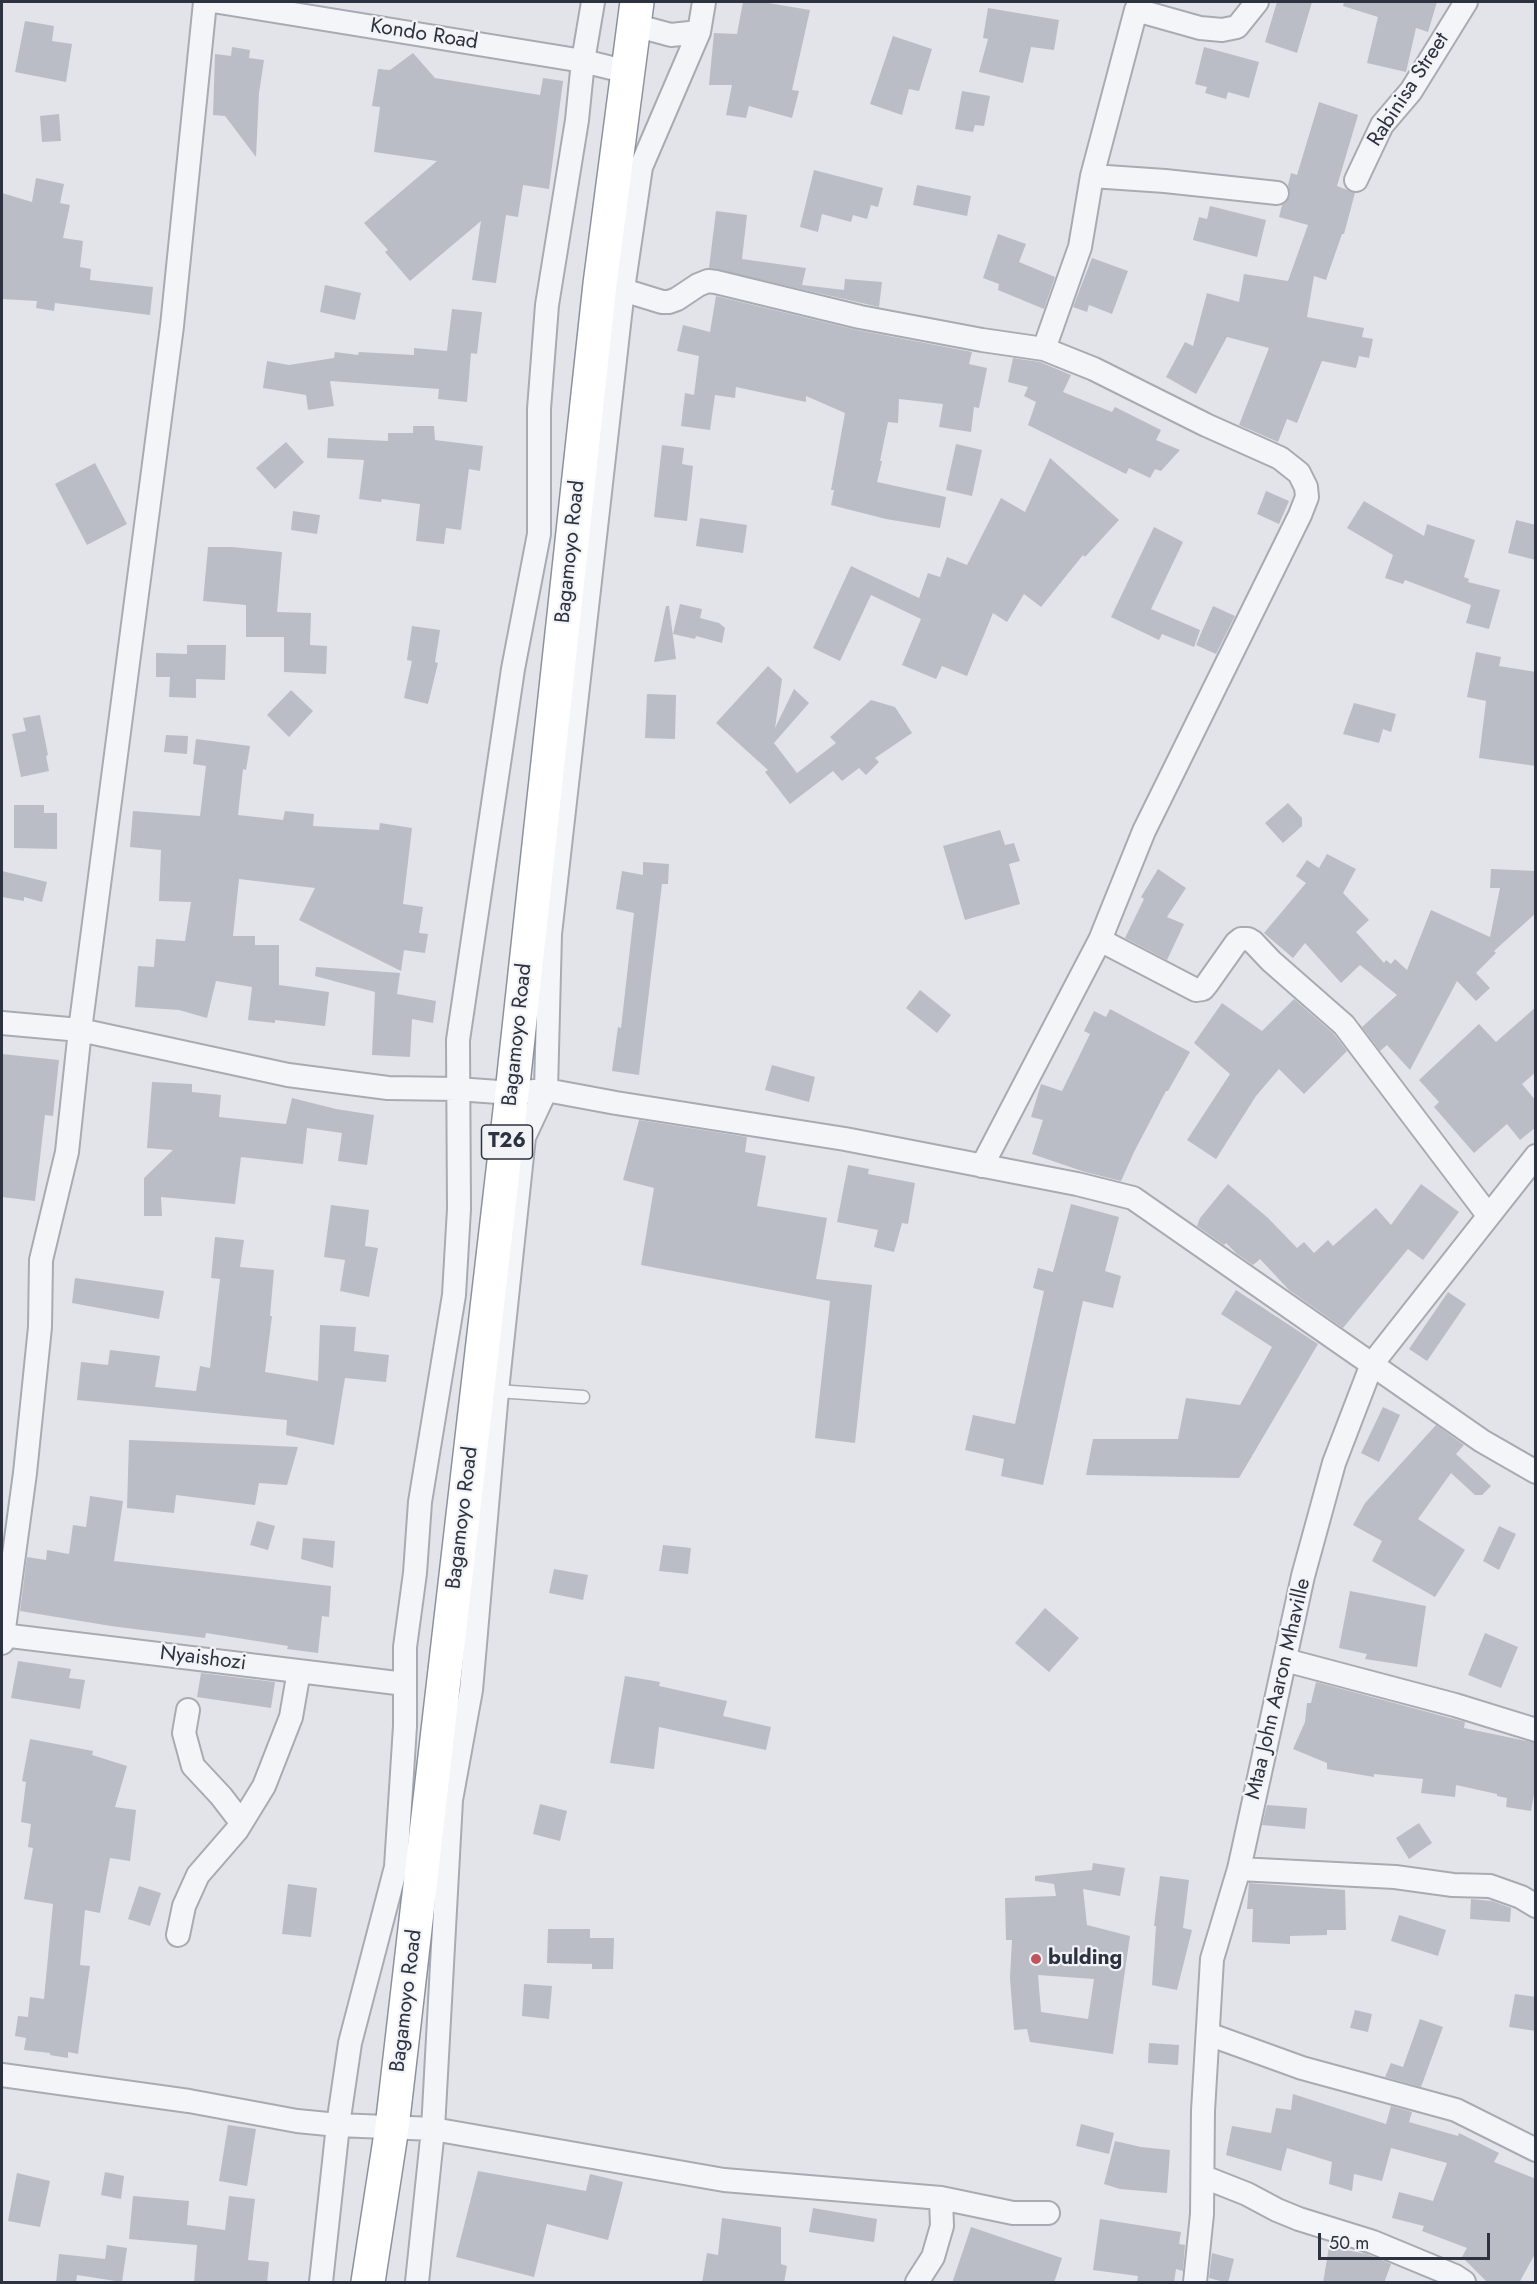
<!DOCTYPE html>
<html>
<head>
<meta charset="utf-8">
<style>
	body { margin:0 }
	#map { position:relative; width:1537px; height:2284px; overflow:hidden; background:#e2e4e9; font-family:Jost,sans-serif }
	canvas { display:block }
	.frame { position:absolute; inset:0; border:3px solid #2c323f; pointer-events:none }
	.scale { position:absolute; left:1318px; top:2233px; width:172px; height:27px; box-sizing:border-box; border:3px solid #2c323f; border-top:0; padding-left:8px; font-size:18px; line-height:21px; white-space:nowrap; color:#2c323f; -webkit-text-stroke:4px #f1f3f7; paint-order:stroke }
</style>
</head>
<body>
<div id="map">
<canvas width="1537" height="2284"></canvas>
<div class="frame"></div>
<div class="scale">50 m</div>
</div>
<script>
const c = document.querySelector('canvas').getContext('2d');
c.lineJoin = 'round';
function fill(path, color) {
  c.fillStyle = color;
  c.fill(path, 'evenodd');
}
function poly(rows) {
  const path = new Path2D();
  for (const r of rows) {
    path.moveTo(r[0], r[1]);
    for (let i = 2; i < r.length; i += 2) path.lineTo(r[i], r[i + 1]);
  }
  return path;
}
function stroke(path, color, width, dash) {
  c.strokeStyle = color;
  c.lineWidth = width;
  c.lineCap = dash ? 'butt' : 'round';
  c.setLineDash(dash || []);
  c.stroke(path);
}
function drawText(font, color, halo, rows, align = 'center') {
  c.font = font + ' Jost,sans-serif';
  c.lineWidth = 4.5;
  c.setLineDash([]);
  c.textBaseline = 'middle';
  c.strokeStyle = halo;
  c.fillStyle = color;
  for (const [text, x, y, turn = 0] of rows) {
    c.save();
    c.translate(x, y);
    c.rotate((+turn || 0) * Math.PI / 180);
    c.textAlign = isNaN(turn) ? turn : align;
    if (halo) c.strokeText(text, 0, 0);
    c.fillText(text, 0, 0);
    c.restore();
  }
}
fill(poly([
	[743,2,762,2,810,10,792,90,799,91,792,118,749,106,746,118,726,115,732,85,709,85,714,33,737,34],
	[1277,2,1312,2,1297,53,1265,42],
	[1344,2,1437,2,1428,32,1416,28,1406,72,1367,63,1378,17,1343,6],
	[988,8,1059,20,1054,50,1031,47,1023,83,979,72,988,39,983,38],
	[25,21,54,26,52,41,72,44,66,82,15,72],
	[893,36,932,49,919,91,909,89,902,115,870,104],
	[232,47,250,50,249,58,264,60,259,93,256,157,225,116,213,115,215,54,231,56],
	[1204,47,1259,62,1249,98,1228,92,1226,99,1205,93,1207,87,1195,84],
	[413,53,435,78,540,95,543,78,563,81,549,189,523,185,518,217,506,215,496,283,472,280,481,221,410,281,385,252,388,250,364,223,437,161,374,152,380,107,372,106,378,69,390,70],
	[962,91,990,96,984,126,975,125,973,132,955,129],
	[1319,102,1358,115,1337,186,1355,193,1344,234,1342,234,1326,280,1314,276,1307,317,1364,328,1362,337,1373,339,1369,358,1359,356,1356,368,1322,361,1297,423,1287,419,1278,442,1239,425,1269,348,1227,337,1196,394,1166,377,1185,342,1193,346,1207,293,1239,302,1244,274,1288,281,1308,225,1279,217,1282,205,1287,201,1290,195,1288,185,1291,173,1297,175],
	[59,114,61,141,42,142,40,116],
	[814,170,883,188,878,207,871,205,867,219,853,215,851,222,822,214,818,232,800,227],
	[36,178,64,184,60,203,70,205,63,238,83,241,80,267,91,269,90,280,153,287,150,315,55,303,54,311,36,308,37,301,2,299,2,193,32,202],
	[917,185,971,196,967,216,913,205],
	[1210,206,1266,220,1257,257,1193,240,1199,217,1207,219],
	[716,211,747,215,742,259,806,268,802,285,844,290,845,279,882,282,879,307,709,268],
	[998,234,1026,244,1019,262,1055,277,1044,309,998,290,999,284,983,278],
	[1092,258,1128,271,1112,314,1089,305,1087,312,1073,307],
	[325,285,361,293,355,320,320,312],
	[716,296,857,330,972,352,969,364,987,368,979,408,974,407,971,432,939,427,943,404,899,399,898,423,888,422,880,461,882,461,877,482,946,497,940,528,886,519,831,505,834,490,831,490,845,413,806,396,806,402,736,387,735,398,715,395,710,430,681,426,685,393,694,395,699,356,677,351,683,325,710,332],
	[452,309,482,312,477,354,471,353,467,402,438,399,439,389,330,381,334,406,308,410,306,395,263,388,267,361,289,365,334,358,335,352,358,355,359,352,414,355,414,348,447,351],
	[1013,358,1040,362,1071,375,1063,392,1112,412,1115,407,1161,430,1156,440,1180,450,1161,471,1155,469,1150,478,1129,468,1126,474,1028,425,1036,402,1024,396,1028,387,1008,382],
	[413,426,434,426,435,440,483,446,480,471,469,469,461,530,446,528,444,544,416,541,420,504,382,499,381,502,359,499,364,460,327,458,328,438,388,441,388,433,413,433],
	[286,442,304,462,275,489,256,468],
	[956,444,982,450,972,496,946,490],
	[662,445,684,448,682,464,693,466,687,521,654,517],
	[1050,458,1119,520,1085,557,1083,555,1041,607,1024,594,1007,622,993,613,967,676,942,666,936,679,902,665,921,619,871,595,840,661,813,648,851,566,919,598,928,573,940,577,947,557,967,565,1001,498,1025,512],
	[95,463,127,524,87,545,55,484],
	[1266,491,1289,501,1279,524,1257,514],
	[1364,501,1424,536,1427,524,1475,540,1464,577,1469,579,1468,582,1500,590,1489,629,1466,623,1471,605,1405,580,1403,584,1385,578,1393,555,1347,528],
	[293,511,320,515,317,534,291,530],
	[700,518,747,525,743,553,696,546],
	[1516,520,1536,525,1536,560,1508,553],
	[1154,527,1183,542,1151,609,1200,630,1194,647,1162,634,1159,640,1111,617],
	[208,547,232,547,282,552,277,612,311,613,310,645,327,646,326,674,284,672,284,637,246,637,246,605,203,601],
	[680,604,702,609,700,618,719,623,725,628,722,643,696,636,695,639,673,634],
	[666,606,669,606,676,659,654,662],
	[1213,606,1235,616,1216,654,1196,645],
	[412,626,440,630,435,662,438,663,428,704,404,698,412,661,407,660],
	[187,645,226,645,225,680,196,679,196,698,169,697,170,677,156,677,156,653,187,654],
	[1476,652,1501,657,1499,666,1536,672,1536,766,1479,758,1486,701,1467,697],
	[768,666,782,679,775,728,794,689,809,703,774,743,797,773,836,743,830,737,871,700,895,707,912,733,875,758,879,762,866,775,859,768,842,781,833,771,790,804,765,772,768,770,716,723],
	[291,690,313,711,289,737,267,715],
	[647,694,676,695,675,739,645,738],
	[1354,703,1396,714,1391,732,1383,729,1379,743,1343,734],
	[40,715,48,755,46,756,49,771,21,777,12,734,26,731,23,718],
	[166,735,188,736,187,754,164,752],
	[196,739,250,746,246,770,243,769,238,815,283,820,285,811,314,814,313,826,379,830,380,823,412,828,403,904,423,907,419,933,428,934,425,953,404,950,401,971,299,920,315,888,239,879,233,936,255,936,255,945,279,945,279,985,329,992,325,1026,275,1020,275,1023,248,1020,252,987,216,981,207,1018,179,1010,135,1007,138,966,154,967,156,939,185,941,191,902,159,901,161,850,130,847,133,811,200,816,206,766,193,764],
	[1288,803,1302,818,1302,826,1283,843,1265,823],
	[14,805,44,805,44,813,57,813,57,849,14,848],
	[1000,830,1005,845,1014,843,1020,861,1009,864,1020,904,965,920,943,846],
	[1327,854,1356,869,1343,893,1369,920,1356,932,1384,963,1386,960,1391,964,1395,959,1407,970,1431,910,1490,937,1500,888,1490,888,1491,869,1536,871,1536,913,1494,951,1496,953,1476,973,1490,988,1476,1001,1457,981,1410,1070,1387,1045,1380,1051,1362,1027,1397,995,1360,965,1341,983,1305,943,1293,958,1264,933,1306,883,1296,876,1307,860,1319,868],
	[643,862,669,864,668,884,662,884,639,1075,612,1071,618,1027,621,1028,634,913,616,909,622,871,643,875],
	[1158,869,1186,888,1167,917,1184,924,1167,960,1125,938,1144,899,1141,897],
	[2,871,47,882,42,902,24,897,24,901,2,897],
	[316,967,400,973,397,994,436,1001,433,1023,412,1019,410,1057,372,1055,375,992,315,976],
	[920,990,951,1015,937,1033,906,1008],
	[1294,999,1334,1034,1347,1051,1304,1094,1279,1069,1256,1096,1216,1159,1187,1140,1230,1074,1194,1043,1222,1003,1262,1031],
	[1536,1007,1536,1072,1522,1084,1536,1101,1536,1127,1520,1140,1507,1124,1474,1153,1434,1107,1439,1102,1419,1080,1479,1024,1496,1042],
	[1110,1009,1190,1052,1168,1091,1166,1091,1134,1152,1121,1181,1085,1172,1032,1154,1043,1120,1031,1117,1041,1084,1062,1091,1090,1034,1084,1031,1094,1011,1106,1017],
	[2,1054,59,1060,53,1116,45,1115,35,1201,2,1197],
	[772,1065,815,1077,809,1102,765,1090],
	[152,1082,192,1084,192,1092,221,1095,219,1117,286,1124,292,1098,336,1109,374,1115,367,1165,338,1161,342,1133,307,1128,303,1164,241,1157,235,1204,161,1197,162,1216,144,1216,144,1178,173,1150,147,1148],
	[639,1120,747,1137,745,1152,766,1156,757,1206,827,1218,816,1279,872,1285,855,1443,815,1438,830,1301,641,1265,654,1188,623,1180],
	[848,1165,869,1169,868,1174,915,1183,908,1224,902,1223,894,1252,874,1247,878,1230,837,1222],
	[1228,1184,1268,1218,1297,1248,1304,1242,1314,1253,1328,1240,1333,1246,1376,1208,1391,1225,1421,1184,1459,1212,1423,1260,1408,1249,1343,1328,1289,1290,1260,1259,1253,1265,1237,1254,1226,1243,1224,1245,1197,1226,1200,1218],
	[1071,1204,1119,1217,1105,1271,1121,1276,1113,1308,1083,1301,1043,1485,1001,1476,1004,1459,965,1450,973,1415,1015,1424,1044,1291,1033,1288,1038,1268,1053,1272],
	[331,1205,369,1210,365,1246,378,1248,369,1297,340,1291,345,1260,324,1257],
	[215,1237,244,1240,240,1267,274,1270,270,1316,272,1316,265,1372,318,1381,320,1325,356,1327,354,1351,389,1355,386,1382,345,1378,334,1445,286,1435,287,1420,77,1400,81,1362,108,1365,110,1350,160,1356,155,1387,196,1391,200,1366,210,1368,220,1279,211,1278],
	[75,1278,164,1291,159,1319,72,1303],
	[1236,1290,1318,1344,1239,1478,1086,1475,1093,1439,1178,1439,1186,1398,1240,1405,1272,1347,1221,1314],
	[1448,1292,1466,1304,1427,1361,1409,1349],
	[1383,1407,1400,1415,1379,1462,1361,1453],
	[1436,1425,1464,1445,1456,1454,1491,1486,1482,1495,1475,1495,1451,1473,1418,1519,1465,1550,1435,1597,1372,1561,1382,1541,1353,1525,1365,1503],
	[129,1440,256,1445,298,1447,287,1485,259,1483,255,1505,176,1495,174,1513,127,1508],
	[90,1496,123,1501,114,1561,331,1586,329,1617,322,1616,318,1653,287,1649,288,1646,206,1633,205,1638,111,1626,20,1611,27,1557,46,1560,47,1550,69,1554,73,1525,86,1527],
	[257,1521,275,1526,268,1550,250,1545],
	[1499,1526,1516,1534,1499,1570,1483,1561],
	[303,1538,335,1541,333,1568,301,1559],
	[663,1545,691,1548,688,1574,659,1571],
	[554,1569,588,1575,583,1600,549,1593],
	[1350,1591,1426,1606,1417,1667,1365,1659,1367,1654,1339,1648],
	[1045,1608,1079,1638,1049,1672,1015,1643],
	[1485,1633,1518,1647,1501,1688,1468,1675],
	[18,1661,71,1669,69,1678,85,1680,80,1709,11,1698],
	[201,1673,275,1682,271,1708,197,1697],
	[625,1676,660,1682,659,1686,727,1701,723,1716,771,1727,766,1750,659,1727,654,1769,610,1763],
	[1316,1682,1465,1722,1464,1728,1536,1743,1536,1783,1531,1811,1506,1807,1507,1798,1497,1796,1497,1794,1456,1785,1455,1797,1421,1793,1423,1779,1374,1774,1374,1777,1327,1769,1327,1763,1293,1749,1305,1722,1307,1703,1311,1703],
	[30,1739,93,1751,92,1755,127,1766,115,1807,136,1810,130,1861,110,1858,100,1913,85,1910,80,1965,90,1966,78,2054,68,2052,68,2058,50,2055,50,2053,24,2050,26,2038,15,2036,18,2016,28,2017,30,1997,44,1999,53,1904,24,1899,33,1848,28,1847,31,1824,21,1822,26,1782,22,1781],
	[540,1804,567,1811,560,1841,533,1834],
	[1267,1805,1307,1808,1305,1829,1262,1825],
	[1419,1823,1432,1843,1409,1859,1396,1838],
	[1093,1863,1125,1868,1120,1896,1083,1889,1087,1925,1130,1936,1113,2054,1030,2042,1027,2029,1014,2030,1010,1978,1012,1940,1006,1940,1005,1898,1056,1896,1054,1884,1035,1881,1035,1876,1092,1870],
	[1038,1975,1094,1979,1088,2019,1041,2012],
	[1160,1876,1189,1880,1183,1928,1192,1930,1177,1990,1152,1985,1156,1926,1154,1926],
	[1249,1883,1345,1890,1346,1930,1327,1930,1327,1935,1290,1936,1290,1944,1252,1942,1253,1909,1247,1909],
	[288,1884,317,1888,311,1937,282,1934],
	[139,1886,161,1893,150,1926,128,1919],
	[1471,1899,1492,1901,1511,1908,1510,1922,1470,1919],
	[1399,1915,1446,1930,1438,1956,1391,1941],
	[548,1929,590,1929,590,1938,614,1938,613,1969,592,1969,592,1964,547,1963],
	[524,1984,552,1986,549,2019,522,2016],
	[1515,1994,1536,1997,1536,2031,1509,2027],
	[1355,2010,1372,2014,1368,2032,1350,2028],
	[1420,2019,1443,2027,1421,2087,1385,2077,1391,2063,1403,2067],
	[1149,2043,1179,2045,1178,2065,1148,2063],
	[1293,2094,1386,2124,1391,2106,1412,2112,1409,2122,1458,2136,1459,2133,1499,2153,1494,2162,1536,2179,1536,2252,1519,2283,1488,2283,1462,2257,1467,2248,1422,2231,1424,2226,1392,2218,1399,2192,1433,2201,1447,2163,1391,2148,1382,2181,1354,2174,1352,2191,1329,2184,1332,2162,1287,2148,1281,2171,1226,2155,1232,2126,1271,2133,1276,2108,1291,2110],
	[1081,2124,1114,2133,1109,2154,1076,2146],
	[228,2125,256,2129,247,2186,219,2181],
	[1115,2141,1141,2147,1170,2150,1167,2193,1120,2189,1104,2184],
	[478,2171,586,2191,590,2174,623,2182,608,2240,547,2224,534,2277,456,2257],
	[105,2172,124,2176,121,2199,101,2195],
	[17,2173,50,2181,40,2227,8,2221],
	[133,2196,189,2201,187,2225,225,2230,229,2196,255,2199,248,2260,269,2262,267,2283,194,2283,197,2245,129,2239],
	[813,2208,877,2219,874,2242,809,2232],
	[722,2218,781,2227,781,2264,787,2266,784,2283,702,2283,707,2253,718,2255],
	[1100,2219,1181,2232,1179,2244,1185,2245,1183,2271,1176,2269,1174,2283,1137,2283,1138,2276,1093,2270],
	[971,2227,1062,2258,1054,2283,952,2283],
	[107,2245,127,2248,122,2282,77,2275,76,2283,56,2283,59,2254,105,2259],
	[1329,2247,1367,2254,1391,2264,1384,2283,1323,2283],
	[1212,2253,1234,2259,1228,2283,1209,2278]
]), '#babdc5');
const service = poly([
	[497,1391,583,1397]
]);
const minor = poly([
	[219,2,583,61,628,72],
	[1136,10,1200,28,1222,30,1237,27,1257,2],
	[634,25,671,35,699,32,704,2],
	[1092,176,1165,181,1277,193],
	[1356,180,1382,125,1411,91,1466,2],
	[610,286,662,302,669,302,677,299,698,285,708,281,716,282,860,317,982,340,1044,349,1094,369,1206,425,1280,458,1299,473,1306,487,1307,497,1300,515,1144,831,1100,940,982,1166],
	[1044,349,1080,247,1092,176,1136,10,1140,2],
	[1100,940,1196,990,1203,989,1207,984,1236,943,1241,939,1248,939,1253,942,1271,961,1344,1025,1488,1215],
	[2,1023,80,1030,288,1075,388,1088,457,1089,512,1093,546,1090,616,1103,845,1139,1077,1184,1133,1198,1482,1441,1536,1472],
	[2,1635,405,1684],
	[2,1643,25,1473,40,1327,41,1260,67,1152,80,1030,172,326,205,2],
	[1285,1660,1455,1705,1536,1730],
	[188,1710,184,1733,193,1766,221,1796,241,1822],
	[1239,1869,1395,1877,1453,1885,1490,1886,1521,1897,1536,1906],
	[178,1935,184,1906,198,1875,237,1830,264,1786,291,1717,299,1671],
	[1208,2034,1302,2068,1456,2110,1536,2150],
	[2,2075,189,2101,297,2121,338,2125,433,2129,724,2180,941,2198,1013,2213,1048,2213],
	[1204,2177,1247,2194,1277,2210,1299,2219,1373,2242,1455,2276,1464,2282],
	[321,2282,338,2125,350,2043,396,1867,405,1726,405,1647,415,1573,420,1502,454,1295,459,1209,458,1040,513,669,539,534,539,409,547,305,577,120,583,61,593,2],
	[417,2282,433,2129,451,1800,471,1690,497,1391,524,1137,546,1090,550,934,623,289,641,167,699,32],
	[917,2282,933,2257,942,2226,941,2198],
	[1195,2282,1202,2214,1203,2111,1212,1959,1239,1869,1303,1576,1334,1463,1372,1364,1536,1156]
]);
const trunk = poly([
	[368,2282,392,2127,512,1093,600,284,637,2]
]);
stroke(service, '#a8abb3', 15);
stroke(minor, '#a8abb3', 26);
stroke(trunk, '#8b919e', 36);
stroke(service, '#f4f5f8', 12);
stroke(minor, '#f4f5f8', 22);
stroke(trunk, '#fff', 33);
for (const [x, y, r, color] of [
	[1036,1959,6,"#c2535d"]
]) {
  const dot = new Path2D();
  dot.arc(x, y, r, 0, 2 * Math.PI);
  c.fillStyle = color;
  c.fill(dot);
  stroke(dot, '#f1f3f7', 2);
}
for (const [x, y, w] of [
	[507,1142,51]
]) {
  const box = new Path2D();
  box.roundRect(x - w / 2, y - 17, w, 34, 4.5);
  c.fillStyle = '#f1f3f7';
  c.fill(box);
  stroke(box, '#2c323f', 1.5);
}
drawText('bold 20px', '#2c323f', null, [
	["T26",507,1142]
]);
drawText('21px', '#2c323f', '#f1f3f7', [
	["Kondo Road",424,35,9],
	["Rabinisa Street",1409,90,-57],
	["Bagamoyo Road",571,552,-84],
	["Bagamoyo Road",518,1035,-84],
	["Bagamoyo Road",463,1518,-83],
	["Nyaishozi",203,1659,7],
	["Mtaa John Aaron Mhaville",1279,1689,-77],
	["Bagamoyo Road",407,2001,-83]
]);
drawText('bold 21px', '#2c323f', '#f1f3f7', [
	["bulding",1048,1959]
], 'left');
</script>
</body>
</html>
